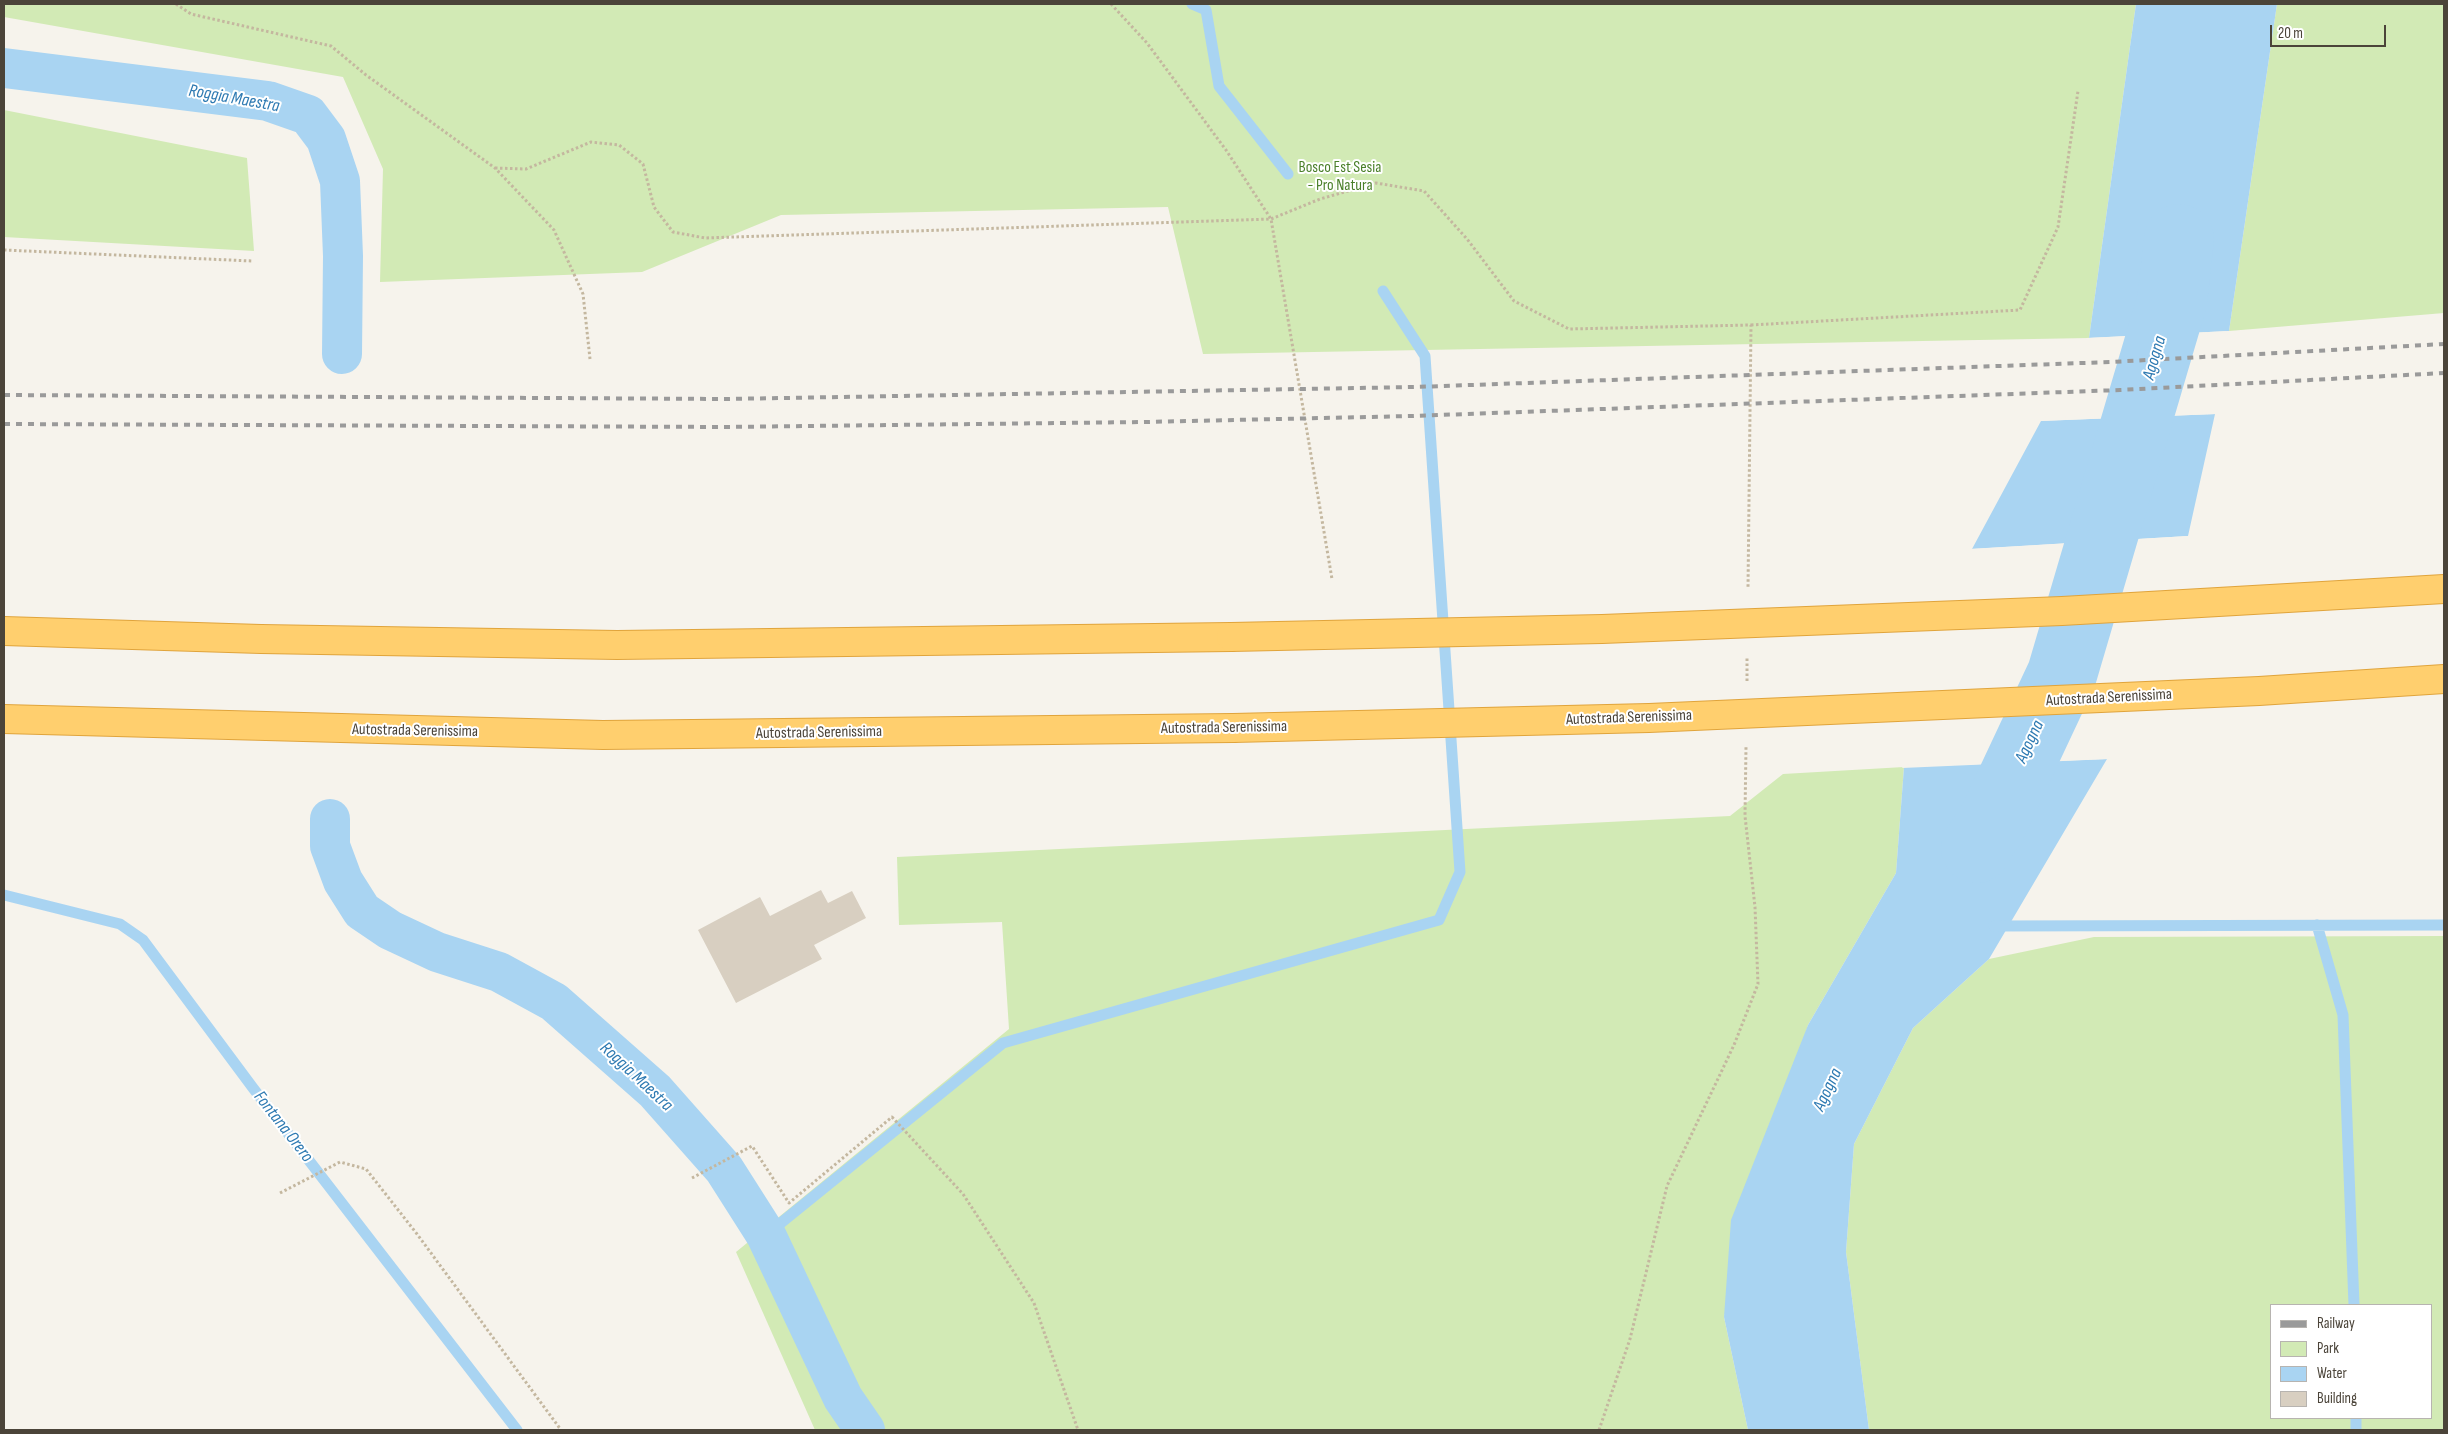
<!DOCTYPE html>
<html>
<head>
<meta charset="utf-8">
<style>
	body { margin:0 }
	#map { position:relative; width:2448px; height:1434px; overflow:hidden; background:#f6f3ec; font-family:"Sofia Sans Condensed",sans-serif }
	canvas { display:block }
	.frame { position:absolute; inset:0; border:5px solid #4b4439; pointer-events:none }
	.legend { position:absolute; left:2270px; top:1304px; width:162px; height:115px; box-sizing:border-box; background:#fff; border:1px solid #b7b4b0; margin:0; padding:6px 9px; list-style:none; font-size:15px; color:#4b4439 }
	.legend li { display:flex; align-items:center; gap:10px; height:25px }
	.legend b { width:25px; border:1px solid #b7b4b0 }
	.scale { position:absolute; left:2270px; top:25px; width:116px; height:22px; box-sizing:border-box; border:2px solid #4b4439; border-top:0; padding-left:6px; font-size:15px; line-height:18px; white-space:nowrap; color:#4b4439; -webkit-text-stroke:4px #fff; paint-order:stroke }
</style>
</head>
<body>
<div id="map">
<canvas width="2448" height="1434"></canvas>
<div class="frame"></div>
<ul class="legend">
<li><b style="height:6px;background:#9a9a9a"></b>Railway</li>
<li><b style="height:14px;background:#d2eab5"></b>Park</li>
<li><b style="height:14px;background:#a9d4f2"></b>Water</li>
<li><b style="height:14px;background:#d8cfc1"></b>Building</li>
</ul>
<div class="scale">20 m</div>
</div>
<script>
const c = document.querySelector('canvas').getContext('2d');
c.lineJoin = 'round';
function fill(path, color) {
  c.fillStyle = color;
  c.fill(path, 'evenodd');
}
function poly(rows) {
  const path = new Path2D();
  for (const r of rows) {
    path.moveTo(r[0], r[1]);
    for (let i = 2; i < r.length; i += 2) path.lineTo(r[i], r[i + 1]);
  }
  return path;
}
function stroke(path, color, width, dash) {
  c.strokeStyle = color;
  c.lineWidth = width;
  c.lineCap = dash ? 'butt' : 'round';
  c.setLineDash(dash || []);
  c.stroke(path);
}
function drawText(font, color, halo, rows, align = 'center') {
  c.font = font + ' "Sofia Sans Condensed",sans-serif';
  c.lineWidth = 4;
  c.setLineDash([]);
  c.textBaseline = 'middle';
  c.strokeStyle = halo;
  c.fillStyle = color;
  for (const [text, x, y, turn = 0] of rows) {
    c.save();
    c.translate(x, y);
    c.rotate((+turn || 0) * Math.PI / 180);
    c.textAlign = isNaN(turn) ? turn : align;
    if (halo) c.strokeText(text, 0, 0);
    c.fillText(text, 0, 0);
    c.restore();
  }
}
fill(poly([
	[4,4,2136,4,2089,338,1203,354,1168,207,781,215,642,272,380,282,383,169,343,77,4,17],
	[2277,4,2444,4,2444,313,2229,331],
	[4,110,247,158,254,251,4,237],
	[1904,767,1896,873,1808,1025,1724,1317,1748,1430,815,1430,736,1252,1009,1029,1002,922,899,925,897,857,1730,816,1783,774],
	[2444,936,2444,1430,1869,1430,1846,1252,1854,1144,1913,1028,1989,959,2094,937],
	[2272,1305,2432,1305,2432,1418,2272,1418]
]), '#d2eab5');
fill(poly([
	[2136,4,2277,4,2229,331,2089,338],
	[2215,414,2188,536,1972,549,2041,421],
	[2107,759,1989,959,1913,1028,1854,1144,1846,1252,1869,1430,1748,1430,1724,1317,1731,1220,1808,1025,1896,873,1904,767]
]), '#a9d4f2');
fill(poly([
	[2229,331,2232,331,2229,334,2089,341,2086,338],
	[2215,412,2217,414,2038,421,2041,418],
	[2188,536,2191,536,2188,539,1972,552,1969,549],
	[2107,756,2109,759,1902,768,1904,765]
]), '#f6f3ec');
stroke(poly([
	[1192,4,1206,10,1219,86,1288,174],
	[4,895,120,924,143,940,253,1088,517,1430],
	[2317,925,2343,1015,2354,1305],
	[1994,926,2444,925],
	[766,1235,1003,1043,1439,920,1460,872,1425,356,1383,291],
	[2356,1430,2356,1418]
]), '#a9d4f2', 11);
stroke(poly([
	[4,68,268,101,308,115,326,139,340,181,343,256,342,354],
	[330,819,330,846,343,881,362,911,390,930,437,952,499,972,554,1002,655,1091,724,1169,766,1235,843,1398,865,1430]
]), '#a9d4f2', 40);
stroke(poly([
	[1976,848,1993,821,2062,674,2172,301,2179,239]
]), '#a9d4f2', 70);
fill(poly([
	[821,890,828,903,852,891,866,918,814,945,822,959,736,1003,698,930,760,897,770,916]
]), '#d8cfc1');
const motorway = poly([
	[4,631,261,639,617,645,1231,637],
	[4,719,603,735,1233,728]
]);
stroke(motorway, '#e0a43c', 30);
stroke(poly([
	[176,4,191,14,331,46,366,75,495,168,554,230,583,294,590,359],
	[1111,4,1147,43,1226,150,1271,219,1332,579],
	[495,168,526,169,591,142,619,145,643,164,654,207,673,232,705,238,1271,219,1320,199,1376,183,1424,191,1467,239,1514,301,1569,329,1751,325,1748,588],
	[4,250,252,261],
	[1751,325,2020,310,2058,227,2078,91],
	[1747,681,1747,657],
	[692,1178,752,1146,789,1203,892,1117,963,1194,1034,1303,1078,1430],
	[280,1193,340,1162,366,1169,417,1234,561,1430],
	[1599,1430,1630,1339,1667,1186,1734,1045,1758,984,1755,907,1745,816,1746,747]
]), '#c4b79f', 3, [2.5, 2.5]);
stroke(motorway, '#ffcf6e', 28);
stroke(poly([
	[4,395,726,399,1415,387,2110,362,2444,344],
	[4,424,725,427,1145,422,1412,416,2120,390,2444,373]
]), '#9a9a9a', 4, [6, 6]);
const motorwayBridge = poly([
	[1231,637,1602,629,2062,611,2444,589],
	[1233,728,1649,718,2259,691,2444,679]
]);
stroke(motorwayBridge, '#e0a43c', 30, []);
stroke(motorwayBridge, '#ffcf6e', 28);
drawText('16px', '#4a7f2a', '#fff', [
	["Bosco Est Sesia",1340,168],
	["- Pro Natura",1340,186]
]);
drawText('16px', '#4b4439', '#fff', [
	["Autostrada Serenissima",2109,698,-3],
	["Autostrada Serenissima",1629,718,-2],
	["Autostrada Serenissima",1224,728,-1],
	["Autostrada Serenissima",415,731,1],
	["Autostrada Serenissima",819,733,-1]
]);
drawText('italic 18px', '#2e7ab2', '#fff', [
	["Roggia Maestra",234,99,10],
	["Agogna",2155,358,-74],
	["Agogna",2030,742,-65],
	["Roggia Maestra",636,1077,43],
	["Agogna",1828,1090,-65],
	["Fontana Orero",283,1127,52]
]);
</script>
</body>
</html>
